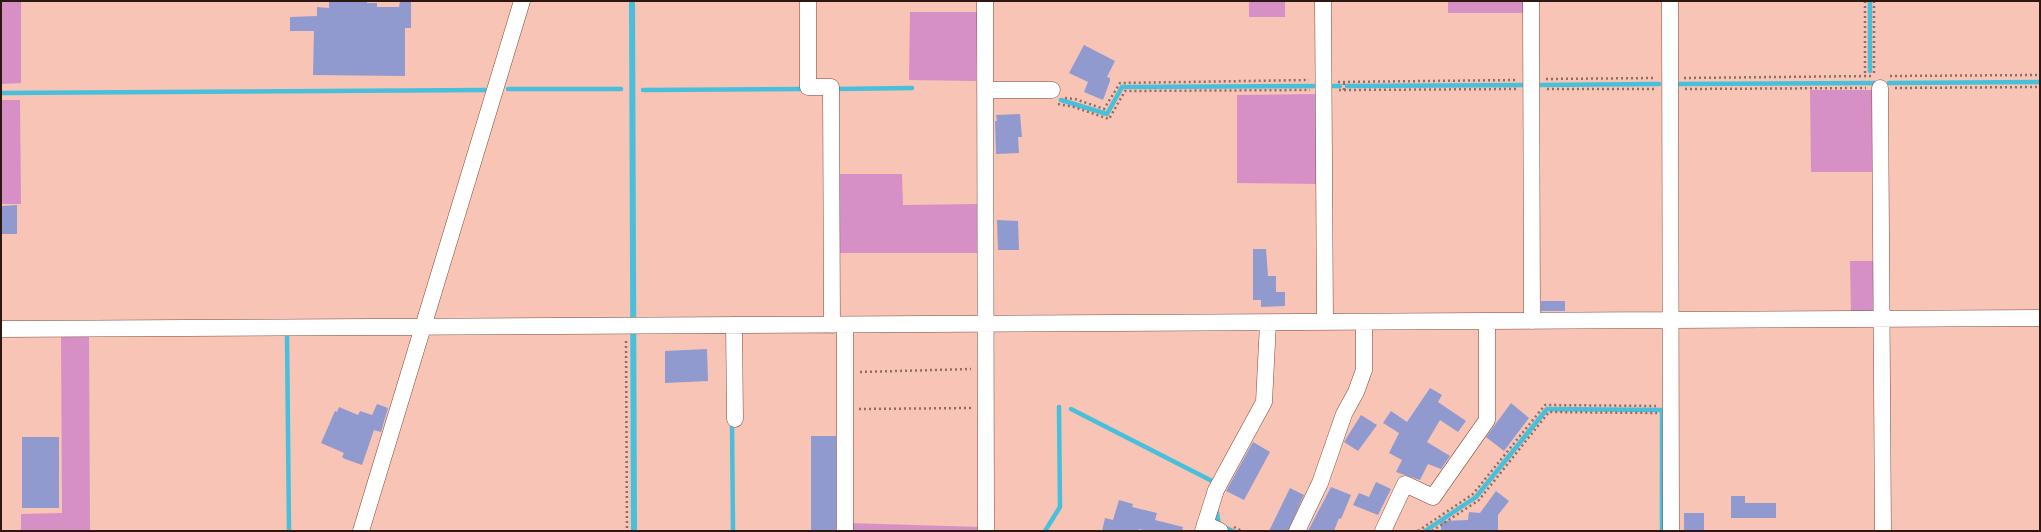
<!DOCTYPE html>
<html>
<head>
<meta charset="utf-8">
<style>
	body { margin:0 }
	#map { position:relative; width:2041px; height:532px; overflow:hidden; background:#f7c4b6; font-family:Manrope,sans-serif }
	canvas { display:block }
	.frame { position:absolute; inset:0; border:2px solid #2e1711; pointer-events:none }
</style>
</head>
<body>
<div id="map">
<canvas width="2041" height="532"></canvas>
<div class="frame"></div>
</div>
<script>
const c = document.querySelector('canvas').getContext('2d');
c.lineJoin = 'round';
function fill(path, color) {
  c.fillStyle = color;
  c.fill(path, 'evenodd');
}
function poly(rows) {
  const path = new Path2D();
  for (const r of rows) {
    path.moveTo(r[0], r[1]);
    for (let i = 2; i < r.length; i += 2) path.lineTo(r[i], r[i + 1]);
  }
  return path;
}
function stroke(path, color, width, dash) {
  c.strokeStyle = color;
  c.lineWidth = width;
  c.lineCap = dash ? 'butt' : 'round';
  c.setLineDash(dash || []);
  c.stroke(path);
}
fill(poly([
	[1,1,21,1,21,83,1,84],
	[1249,1,1285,1,1285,17,1249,17],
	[1448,1,1529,1,1529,13,1448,13],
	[910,12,977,12,976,81,909,80],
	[1810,90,1876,90,1877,172,1811,172],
	[1322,94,1321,184,1237,183,1237,95],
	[1,100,20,100,21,204,1,204],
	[835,174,902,174,903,205,978,204,978,253,835,253],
	[1850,261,1878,261,1879,312,1851,315],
	[61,336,89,336,90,531,21,531,21,514,62,513],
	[847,523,980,527,980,531,847,531]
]), '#d690c5');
fill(poly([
	[629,1,635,1,637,531,631,531]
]), '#48c0dc');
stroke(poly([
	[1870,1,1870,71],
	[1889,83,2040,82],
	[1676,84,1875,83],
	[1537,85,1659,84],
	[1329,86,1340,86],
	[1347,86,1527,85],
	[508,89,621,89],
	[836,89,912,88],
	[643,90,804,89],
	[1,93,485,90],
	[1061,100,1107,114,1122,87,1320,86],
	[287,335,289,531],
	[1071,409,1212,481,1213,485],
	[732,422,733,531],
	[1216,508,1219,525,1233,531],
	[1045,531,1060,507,1059,407],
	[1425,531,1476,497,1547,409,1662,410,1662,531]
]), '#48c0dc', 4.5);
fill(poly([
	[329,1,367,1,367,3,377,3,377,7,399,7,400,1,411,1,411,28,405,28,405,76,313,75,314,31,290,31,290,17,317,16,317,7,329,8],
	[1084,45,1115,61,1107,77,1110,78,1110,81,1103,100,1084,92,1088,82,1069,73],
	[1020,114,1022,137,1018,137,1019,153,996,154,995,121,997,121,996,115],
	[17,205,17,234,1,234,1,206],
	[997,220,1018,221,1019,250,998,250],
	[1253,249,1266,249,1268,276,1276,276,1276,292,1285,292,1285,306,1261,307,1261,300,1253,300],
	[1541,301,1565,301,1565,311,1541,311],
	[707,349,708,381,665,383,665,351],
	[1430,388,1442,395,1438,402,1466,421,1458,432,1440,420,1427,442,1450,456,1441,469,1428,464,1420,480,1396,472,1402,460,1389,453,1399,433,1383,423,1391,411,1407,422],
	[1511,403,1529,418,1504,451,1486,437],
	[377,404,388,408,381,432,374,430,362,465,345,459,342,457,344,453,321,443,335,411,337,412,339,407,358,415,360,411,372,415],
	[1361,415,1377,425,1358,451,1344,442],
	[811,436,836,436,836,531,811,531],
	[22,437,59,437,59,508,22,508],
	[1253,442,1270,452,1244,500,1226,491],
	[1376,482,1391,489,1378,515,1353,505,1359,493,1369,497],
	[1331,487,1351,495,1341,519,1339,518,1334,531,1308,531],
	[1290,488,1304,495,1288,531,1269,531],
	[1496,491,1509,501,1498,515,1498,531,1441,531,1441,521,1468,520,1469,512,1480,513],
	[1731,496,1745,496,1745,503,1776,503,1776,518,1731,518],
	[1119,500,1133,504,1132,507,1157,513,1155,520,1183,527,1182,531,1147,531,1139,529,1139,531,1102,531,1105,518,1113,520],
	[1684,513,1704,513,1704,531,1684,531]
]), '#919acf');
const minor = poly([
	[808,1,808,87,831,87,832,325],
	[985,1,986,531],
	[1323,1,1325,322],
	[1531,1,1532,321],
	[1670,1,1671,531],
	[1880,88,1883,531],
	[985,90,1052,90],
	[734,325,735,419],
	[845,325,845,531],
	[1,329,2040,318],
	[1205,524,1220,531],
	[361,531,522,1],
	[1203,531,1216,490,1264,402,1268,323],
	[1297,531,1320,483,1344,414,1356,392,1364,370,1364,322],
	[1383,531,1405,484,1433,497,1487,420,1487,321]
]);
stroke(minor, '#814b3d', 17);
stroke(poly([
	[1865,1,1865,76],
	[1874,1,1874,74],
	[1890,76,2040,75],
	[1684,78,1871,76],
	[1546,79,1655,78],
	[1338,82,1517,80],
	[1895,88,2040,87],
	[1547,89,1656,89],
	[1685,89,1866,88],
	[1339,90,1518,89],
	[1344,90,1344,81],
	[1065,98,1075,99,1104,109,1120,83,1309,80],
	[1058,104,1074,107,1109,119,1125,91,1310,90],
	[626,341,627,531],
	[860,372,971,369],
	[859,409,972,408],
	[1234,527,1242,531],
	[1418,531,1473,494,1545,405,1656,406],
	[1432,531,1479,500,1549,412,1657,413]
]), '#916c62', 2.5, [2, 3]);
stroke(minor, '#fff', 16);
</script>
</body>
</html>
